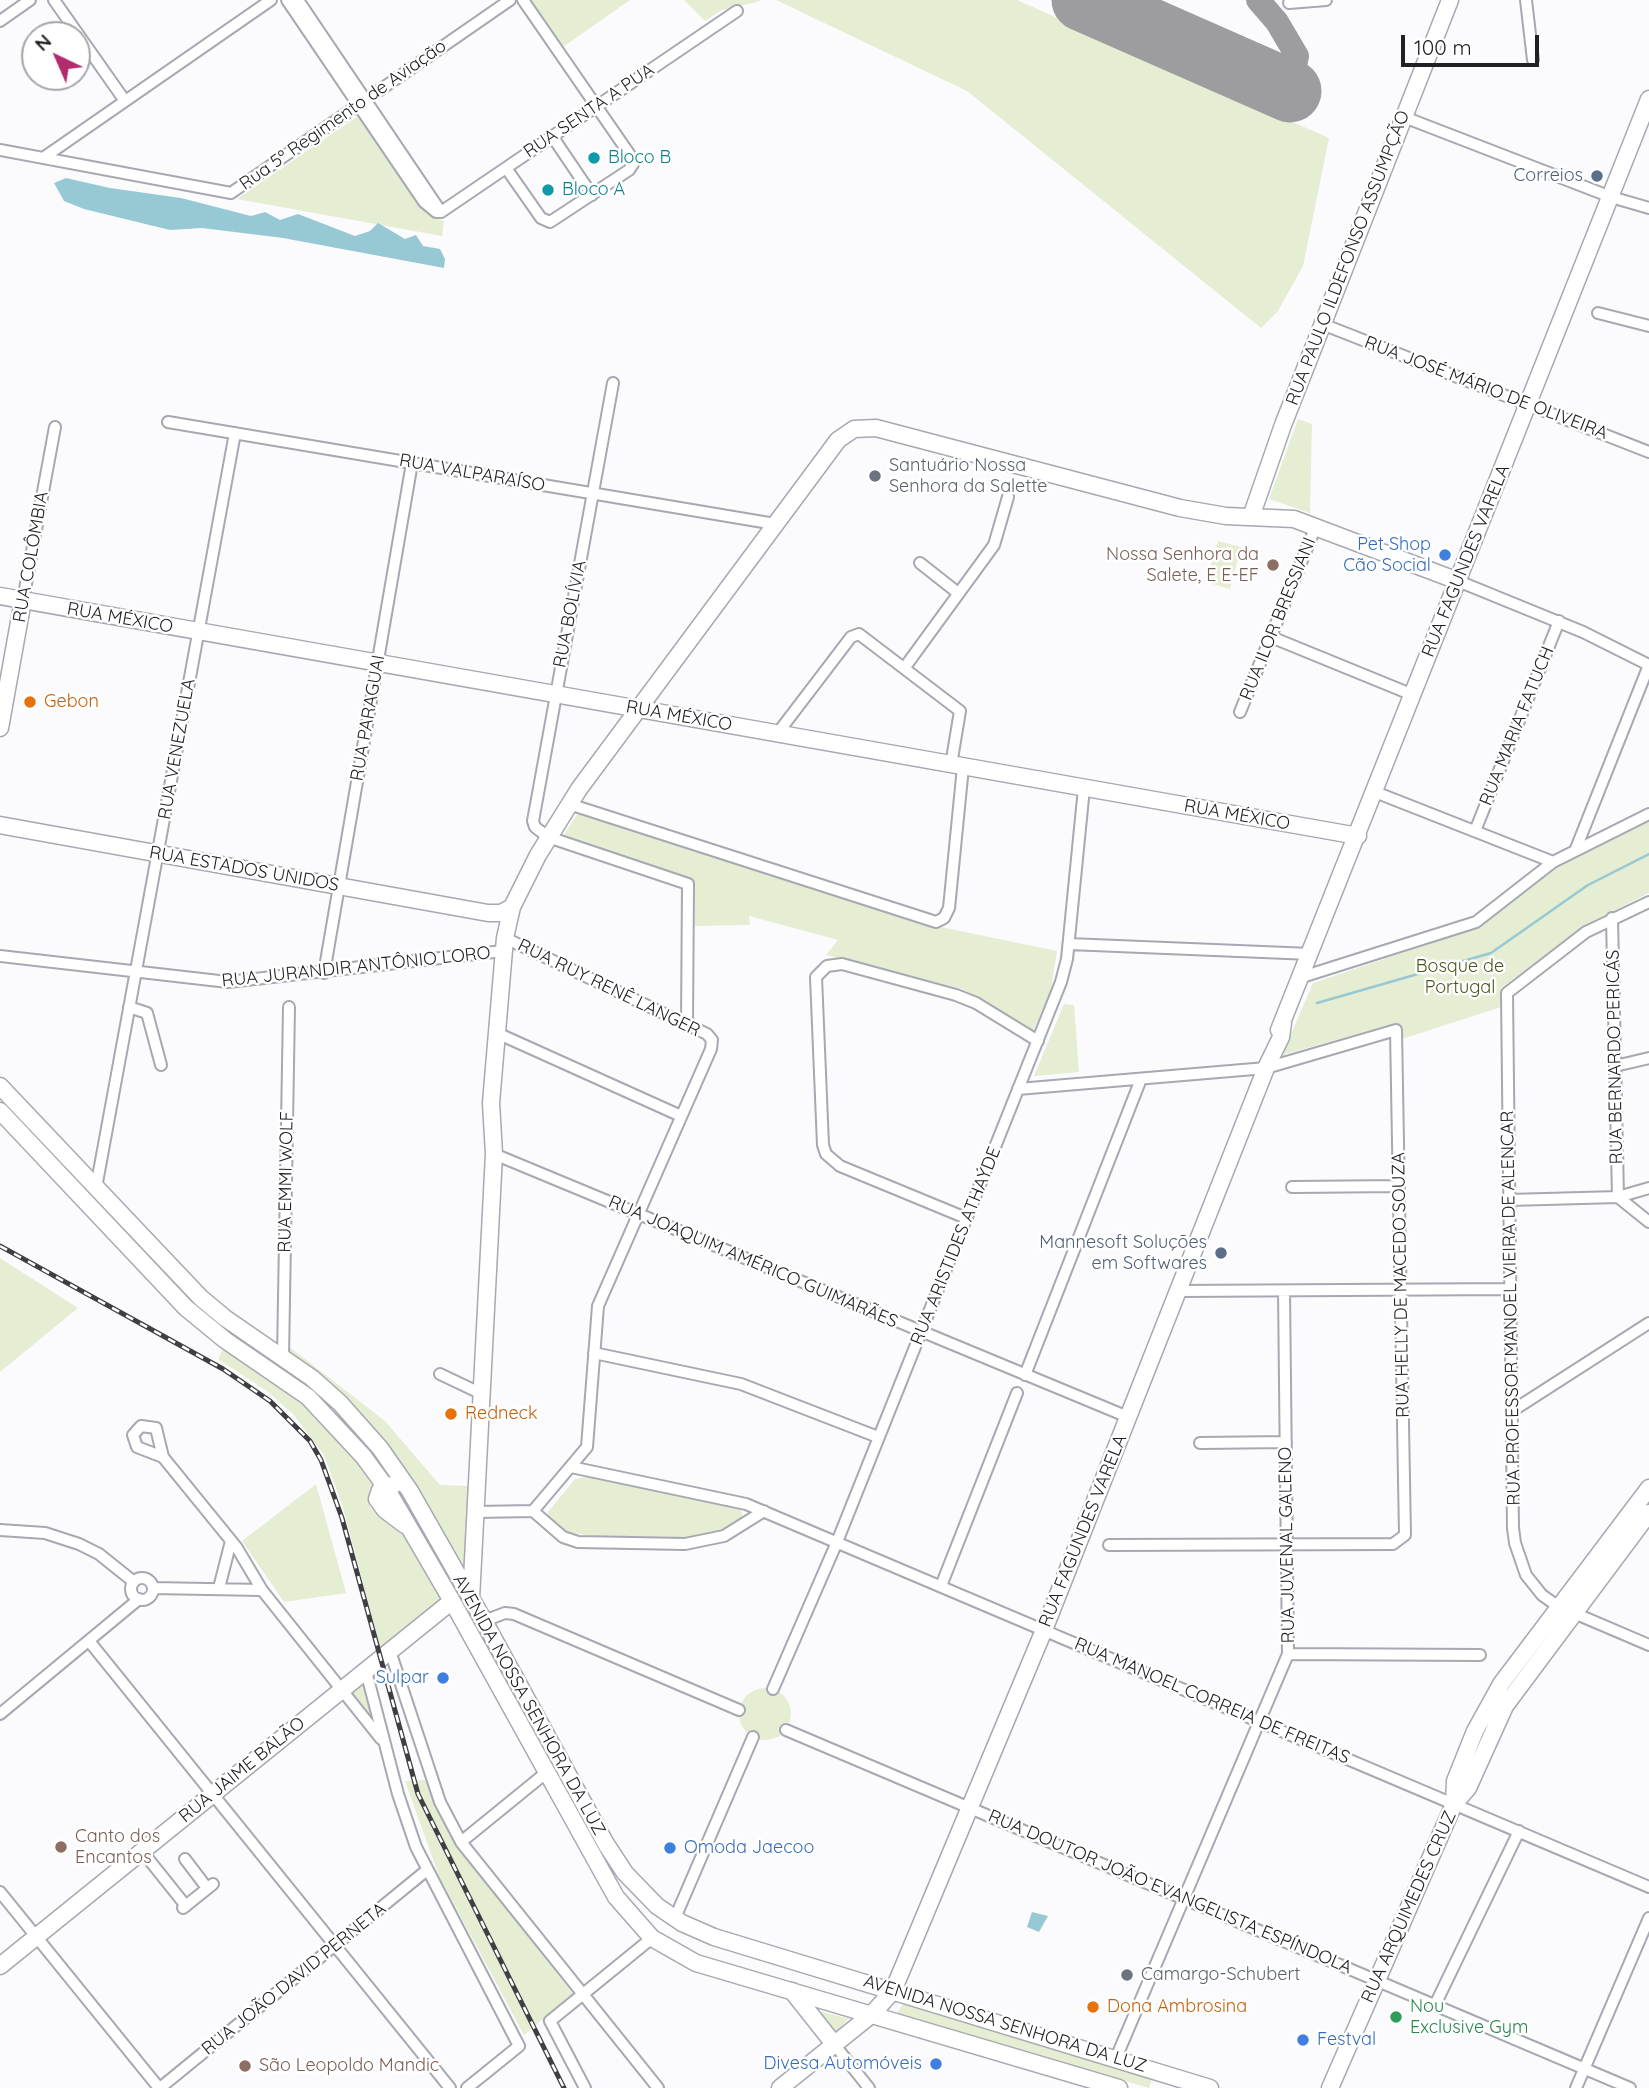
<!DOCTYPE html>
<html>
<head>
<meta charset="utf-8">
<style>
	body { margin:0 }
	#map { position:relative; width:1649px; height:2088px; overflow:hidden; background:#fbfbfe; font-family:Quicksand,sans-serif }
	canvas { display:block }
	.north { position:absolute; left:21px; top:21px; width:70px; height:70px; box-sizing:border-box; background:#fff; border:2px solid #a6a6a8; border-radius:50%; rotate:316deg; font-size:19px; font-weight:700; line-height:28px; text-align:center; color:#212125 }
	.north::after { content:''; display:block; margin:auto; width:24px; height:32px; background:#b22b6d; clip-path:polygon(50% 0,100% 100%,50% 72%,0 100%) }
	.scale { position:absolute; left:1401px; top:35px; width:138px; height:32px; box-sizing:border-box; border:4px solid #212125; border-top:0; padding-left:9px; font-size:21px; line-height:24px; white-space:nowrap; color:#212125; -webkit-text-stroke:5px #fff; paint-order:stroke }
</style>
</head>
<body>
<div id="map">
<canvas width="1649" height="2088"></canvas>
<div class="north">N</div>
<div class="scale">100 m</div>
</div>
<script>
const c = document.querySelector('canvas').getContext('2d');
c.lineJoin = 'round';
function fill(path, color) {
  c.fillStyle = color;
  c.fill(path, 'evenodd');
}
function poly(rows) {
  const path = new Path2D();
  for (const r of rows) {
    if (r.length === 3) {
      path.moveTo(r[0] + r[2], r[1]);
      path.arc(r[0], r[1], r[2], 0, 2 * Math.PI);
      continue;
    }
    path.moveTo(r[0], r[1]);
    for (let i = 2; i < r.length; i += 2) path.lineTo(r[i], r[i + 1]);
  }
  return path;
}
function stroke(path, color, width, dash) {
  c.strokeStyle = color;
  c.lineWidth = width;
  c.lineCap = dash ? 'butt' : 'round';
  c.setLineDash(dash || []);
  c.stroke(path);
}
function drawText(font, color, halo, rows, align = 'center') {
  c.font = font + ' Quicksand,sans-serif';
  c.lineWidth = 5;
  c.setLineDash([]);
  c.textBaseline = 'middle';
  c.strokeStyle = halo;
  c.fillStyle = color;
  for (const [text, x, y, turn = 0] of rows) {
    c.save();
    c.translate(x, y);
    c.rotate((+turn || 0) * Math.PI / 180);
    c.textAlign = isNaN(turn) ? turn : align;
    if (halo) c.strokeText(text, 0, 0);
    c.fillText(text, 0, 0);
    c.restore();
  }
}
fill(poly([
	[531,0,630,0,563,47],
	[684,0,758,0,761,1,722,10,705,21],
	[776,0,1017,0,1329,138,1303,266,1278,311,1261,328,967,91],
	[358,116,364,119,431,217,444,221,442,236,237,199],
	[1298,419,1312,424,1310,513,1269,499],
	[1218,541,1241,547,1230,589,1206,582],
	[578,813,936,926,1057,951,1051,990,1033,1031,963,989,826,955,838,940,749,916,750,925,695,926,693,882,564,835],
	[1649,819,1649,893,1587,924,1501,988,1501,1007,1402,1039,1401,1032,1395,1025,1388,1025,1282,1055,1313,983,1476,928,1559,863],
	[1064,1004,1074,1005,1079,1072,1034,1076],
	[0,1258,78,1308,0,1372],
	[287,1345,385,1421,440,1485,469,1486,466,1577,407,1475,287,1354],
	[223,1349,303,1405,329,1428,374,1482,369,1497,370,1507,379,1517,406,1532,445,1596,381,1650,343,1508,324,1455,293,1414,267,1391,218,1359],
	[587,1477,737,1506,742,1512,742,1517,725,1530,688,1538,598,1537,563,1531,550,1523,548,1512,575,1479],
	[316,1484,346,1593,284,1602,242,1541],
	[365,1679,377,1729,348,1693],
	[765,1714,26],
	[425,1780,455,1843,573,1994,524,2035,439,1876,405,1781],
	[904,2003,1153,2076,1149,2088,896,2014],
	[811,2009,846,2018,849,2018,833,2035]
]), '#e5edd2');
fill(poly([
	[66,178,110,188,181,198,251,216,265,212,280,220,298,214,355,236,370,231,378,223,405,239,416,235,423,246,440,249,445,259,444,268,283,238,202,228,170,230,84,209,64,201,54,183],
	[1032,1912,1048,1916,1039,1932,1027,1927]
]), '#97c9d4');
stroke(poly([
	[1317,1003,1491,953,1588,885,1649,854]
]), '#97c9d4', 2.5);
stroke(poly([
	[1258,0,1277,22,1297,56,1290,91]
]), '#9d9da0', 24);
stroke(poly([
	[1083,0,1290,91]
]), '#9d9da0', 63);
const street = poly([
	[54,0,125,101],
	[287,0,424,202,436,212,441,212],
	[298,0,441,212],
	[1526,0,1533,60],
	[1289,3,1326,0],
	[0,21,30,0],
	[1404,117,1611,197,1649,208],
	[552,136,592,195],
	[0,150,231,193,510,0],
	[43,158,271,0],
	[506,168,541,218,550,222,629,170,633,164,630,155,523,0],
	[441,212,737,11],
	[1598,313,1649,326],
	[1322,324,1649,452],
	[613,383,533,821,535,827,548,837,688,884,687,1024],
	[168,422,775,524],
	[920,563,958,593],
	[1458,581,1583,632,1649,665],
	[23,600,55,427],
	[1271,637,1413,695],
	[905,667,994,545,1008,497],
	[1240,712,1316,526],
	[777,734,851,637,859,634,960,711,951,765],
	[1375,792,1553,862],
	[569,804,936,922,944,918,949,908,963,767],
	[1475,831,1559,621],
	[1575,851,1649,665],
	[1612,918,1618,1197,1649,1222],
	[505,938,707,1034,712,1040,711,1049,598,1306,587,1447,533,1511],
	[1069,944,1311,954],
	[0,956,228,982,503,951],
	[324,973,412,463],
	[1302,977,1476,922,1553,862,1649,814],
	[129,1007,147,1013,161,1065],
	[499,1034,681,1116],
	[1615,1066,1649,1058],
	[1018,1089,1266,1068,1396,1030,1405,1535,1393,1544,1109,1545],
	[494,1154,1128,1417],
	[1292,1187,1399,1186],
	[96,1188,235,433],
	[1509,1200,1618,1197,1649,1188],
	[966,1218,840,1166,826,1154,823,1145,816,977,827,966,842,964,956,995,976,1003,1038,1041],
	[1178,1291,1511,1289],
	[594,1353,741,1384,878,1437],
	[283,1357,289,1007],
	[440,1374,482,1394],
	[1025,1375,1141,1079],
	[1512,1411,1649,1323],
	[1200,1443,1286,1442],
	[163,1457,137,1447,133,1435,141,1426,156,1428,163,1457,237,1548,262,1590,381,1739],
	[571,1467,746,1504,1649,1887],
	[476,1512,533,1511,563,1537,578,1542,685,1544,724,1536,764,1511],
	[0,1530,45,1533,79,1544,99,1554,134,1582],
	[142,1589,11],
	[941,1586,1017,1393],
	[153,1588,262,1590],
	[219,1588,231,1541],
	[1559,1607,1542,1595,1526,1575,1515,1543,1513,1528,1507,993,1586,932,1649,902],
	[1574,1613,1649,1645],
	[484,1621,505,1613,514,1614,739,1710],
	[89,1641,450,2088],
	[390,1651,440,1802,461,1842,658,2088],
	[1288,1654,1480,1655],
	[366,1671,398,1794,416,1847,519,2046,467,2088],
	[773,1689,837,1542,1061,982,1067,959,1084,788],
	[0,1714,139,1599],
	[786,1730,1630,2088],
	[461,1842,547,1772],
	[142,1851,186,1906],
	[185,1859,207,1888],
	[0,1892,159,2088],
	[183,1908,213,1884],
	[675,1918,753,1737],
	[1435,2005,1519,1831],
	[834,2044,869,2088],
	[1116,2058,1288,1654,1284,1291],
	[160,2088,427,1870],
	[585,2088,550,2021,652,1938],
	[1576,2088,1649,1918]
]);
const secondary = poly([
	[1251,517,1283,425,1450,0],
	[0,596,1358,836],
	[0,728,23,600],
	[0,825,488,913,501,913,512,907],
	[1279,1030,1649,99],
	[0,1086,201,1298,225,1318,312,1378,340,1403,380,1448,410,1491,484,1621,606,1844,625,1873,657,1906,682,1923,714,1937,1210,2088],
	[0,1111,186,1308,225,1340,308,1397,363,1456,385,1486,452,1601,616,1897,652,1938,696,1963,1119,2088],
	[395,1484,380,1490,377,1499,385,1510,405,1525],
	[471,1599,494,1154,491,1103,505,938,512,907,538,855,579,789,838,440,854,429,876,428,1180,508,1226,516,1294,519,1458,581],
	[1454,1804,1455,1781,1475,1731,1501,1684,1649,1488],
	[0,1966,452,1601],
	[792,1991,834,2044],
	[780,2088,871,2015,893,1991,1044,1630,1266,1068,1281,1037,1283,1023],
	[1330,2088,1454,1804,1468,1788,1505,1706,1649,1513]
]);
stroke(street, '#a6a8b2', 14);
stroke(secondary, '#a6a8b2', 19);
stroke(street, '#fff', 10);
stroke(secondary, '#fff', 16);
const rail = poly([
	[0,1246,223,1369,270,1401,310,1441,321,1460,342,1518,418,1794,564,2088]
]);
stroke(rail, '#3f3f43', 5);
stroke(rail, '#fff', 2.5, [8]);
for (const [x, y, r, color] of [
	[594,158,7,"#0f9aa8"],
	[1597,176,7,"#5c6f8a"],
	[548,190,7,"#0f9aa8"],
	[875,476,7,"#6b7280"],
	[1445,555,7,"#3f7fe0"],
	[1273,565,7,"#8d6e63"],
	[30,702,7,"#e8710a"],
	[1221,1253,7,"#5c6f8a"],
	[451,1414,7,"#e8710a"],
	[443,1678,7,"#3f7fe0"],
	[61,1847,7,"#8d6e63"],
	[670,1848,7,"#3f7fe0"],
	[1127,1975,7,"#6b7280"],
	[1093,2007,7,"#e8710a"],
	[1396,2017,7,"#2e9e5b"],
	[1303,2040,7,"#3f7fe0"],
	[936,2064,7,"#3f7fe0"],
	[245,2066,7,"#8d6e63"]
]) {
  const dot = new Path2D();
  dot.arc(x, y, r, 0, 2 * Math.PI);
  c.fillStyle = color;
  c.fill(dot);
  stroke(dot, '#fff', 2.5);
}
drawText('18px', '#212125', '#fff', [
	["RUA SENTA A PUA",589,111,-34],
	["Rua 5º Regimento de Aviação",343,115,-35],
	["RUA PAULO ILDEFONSO ASSUMPÇÃO",1348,258,-69],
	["RUA JOSÉ MÁRIO DE OLIVEIRA",1486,388,21],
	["RUA VALPARAÍSO",472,473,10],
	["RUA COLÔMBIA",31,557,-80],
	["RUA FAGUNDES VARELA",1466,561,-68],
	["RUA BOLÍVIA",570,614,-79],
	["RUA MÉXICO",120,618,10],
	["RUA ILOR BRESSIANI",1278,619,-68],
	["RUA MÉXICO",679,716,10],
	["RUA PARAGUAI",368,718,-80],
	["RUA MARIA FATUCH",1517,726,-68],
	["RUA VENEZUELA",177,749,-80],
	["RUA MÉXICO",1237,815,10],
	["RUA ESTADOS UNIDOS",244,869,10],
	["RUA JURANDIR ANTÔNIO LORO",356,967,-6],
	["RUA RUY RENÊ LANGER",609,988,26],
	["RUA BERNARDO PERICÁS",1615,1057,-91],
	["RUA EMMI WOLF",286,1182,-89],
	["RUA ARISTIDES ATHAÝDE",956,1246,-68],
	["RUA JOAQUIM AMÉRICO GUIMARÃES",753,1262,23],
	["RUA HELLY DE MACEDO SOUZA",1401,1285,-91],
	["RUA PROFESSOR MANOEL VIEIRA DE ALENCAR",1511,1308,-91],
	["RUA FAGUNDES VARELA",1083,1531,-68],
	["RUA JUVENAL GALENO",1287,1545,-91],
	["RUA MANOEL CORREIA DE FREITAS",1212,1701,23],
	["AVENIDA NOSSA SENHORA DA LUZ",529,1705,61],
	["RUA JAIME BALÃO",242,1770,-39],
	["RUA DOUTOR JOÃO EVANGELISTA ESPÍNDOLA",1170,1892,23],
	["RUA ARQUIMEDES CRUZ",1409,1907,-66],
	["RUA JOÃO DAVID PERNETA",294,1979,-39],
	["AVENIDA NOSSA SENHORA DA LUZ",1005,2024,17]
]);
drawText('18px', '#0d838f', '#fff', [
	["Bloco B",608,158],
	["Bloco A",562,190]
], 'left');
drawText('18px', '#4e5e75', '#fff', [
	["Correios",1583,176],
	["Mannesoft Soluções",1207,1243],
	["em Softwares",1207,1264]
], 'right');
drawText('18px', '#5b616d', '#fff', [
	["Santuário Nossa",889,466],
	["Senhora da Salette",889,487],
	["Camargo-Schubert",1141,1975]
], 'left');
drawText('18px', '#366cbe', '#fff', [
	["Pet Shop",1431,545],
	["Cão Social",1431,566],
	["Sulpar",429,1678],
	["Omoda Jaecoo",684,1848,"left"],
	["Festval",1317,2040,"left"],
	["Divesa Automóveis",922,2064]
], 'right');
drawText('18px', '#785e54', '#fff', [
	["Nossa Senhora da",1259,555,"right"],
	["Salete, E E-EF",1259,576,"right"],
	["Canto dos",75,1837],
	["Encantos",75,1858],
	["São Leopoldo Mandic",259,2066]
], 'left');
drawText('18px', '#c56008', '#fff', [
	["Gebon",44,702],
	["Redneck",465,1414],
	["Dona Ambrosina",1107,2007]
], 'left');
drawText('18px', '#4a561a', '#fff', [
	["Bosque de",1460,967],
	["Portugal",1460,988]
]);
drawText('18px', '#27864d', '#fff', [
	["Nou",1410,2007],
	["Exclusive Gym",1410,2028]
], 'left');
</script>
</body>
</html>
